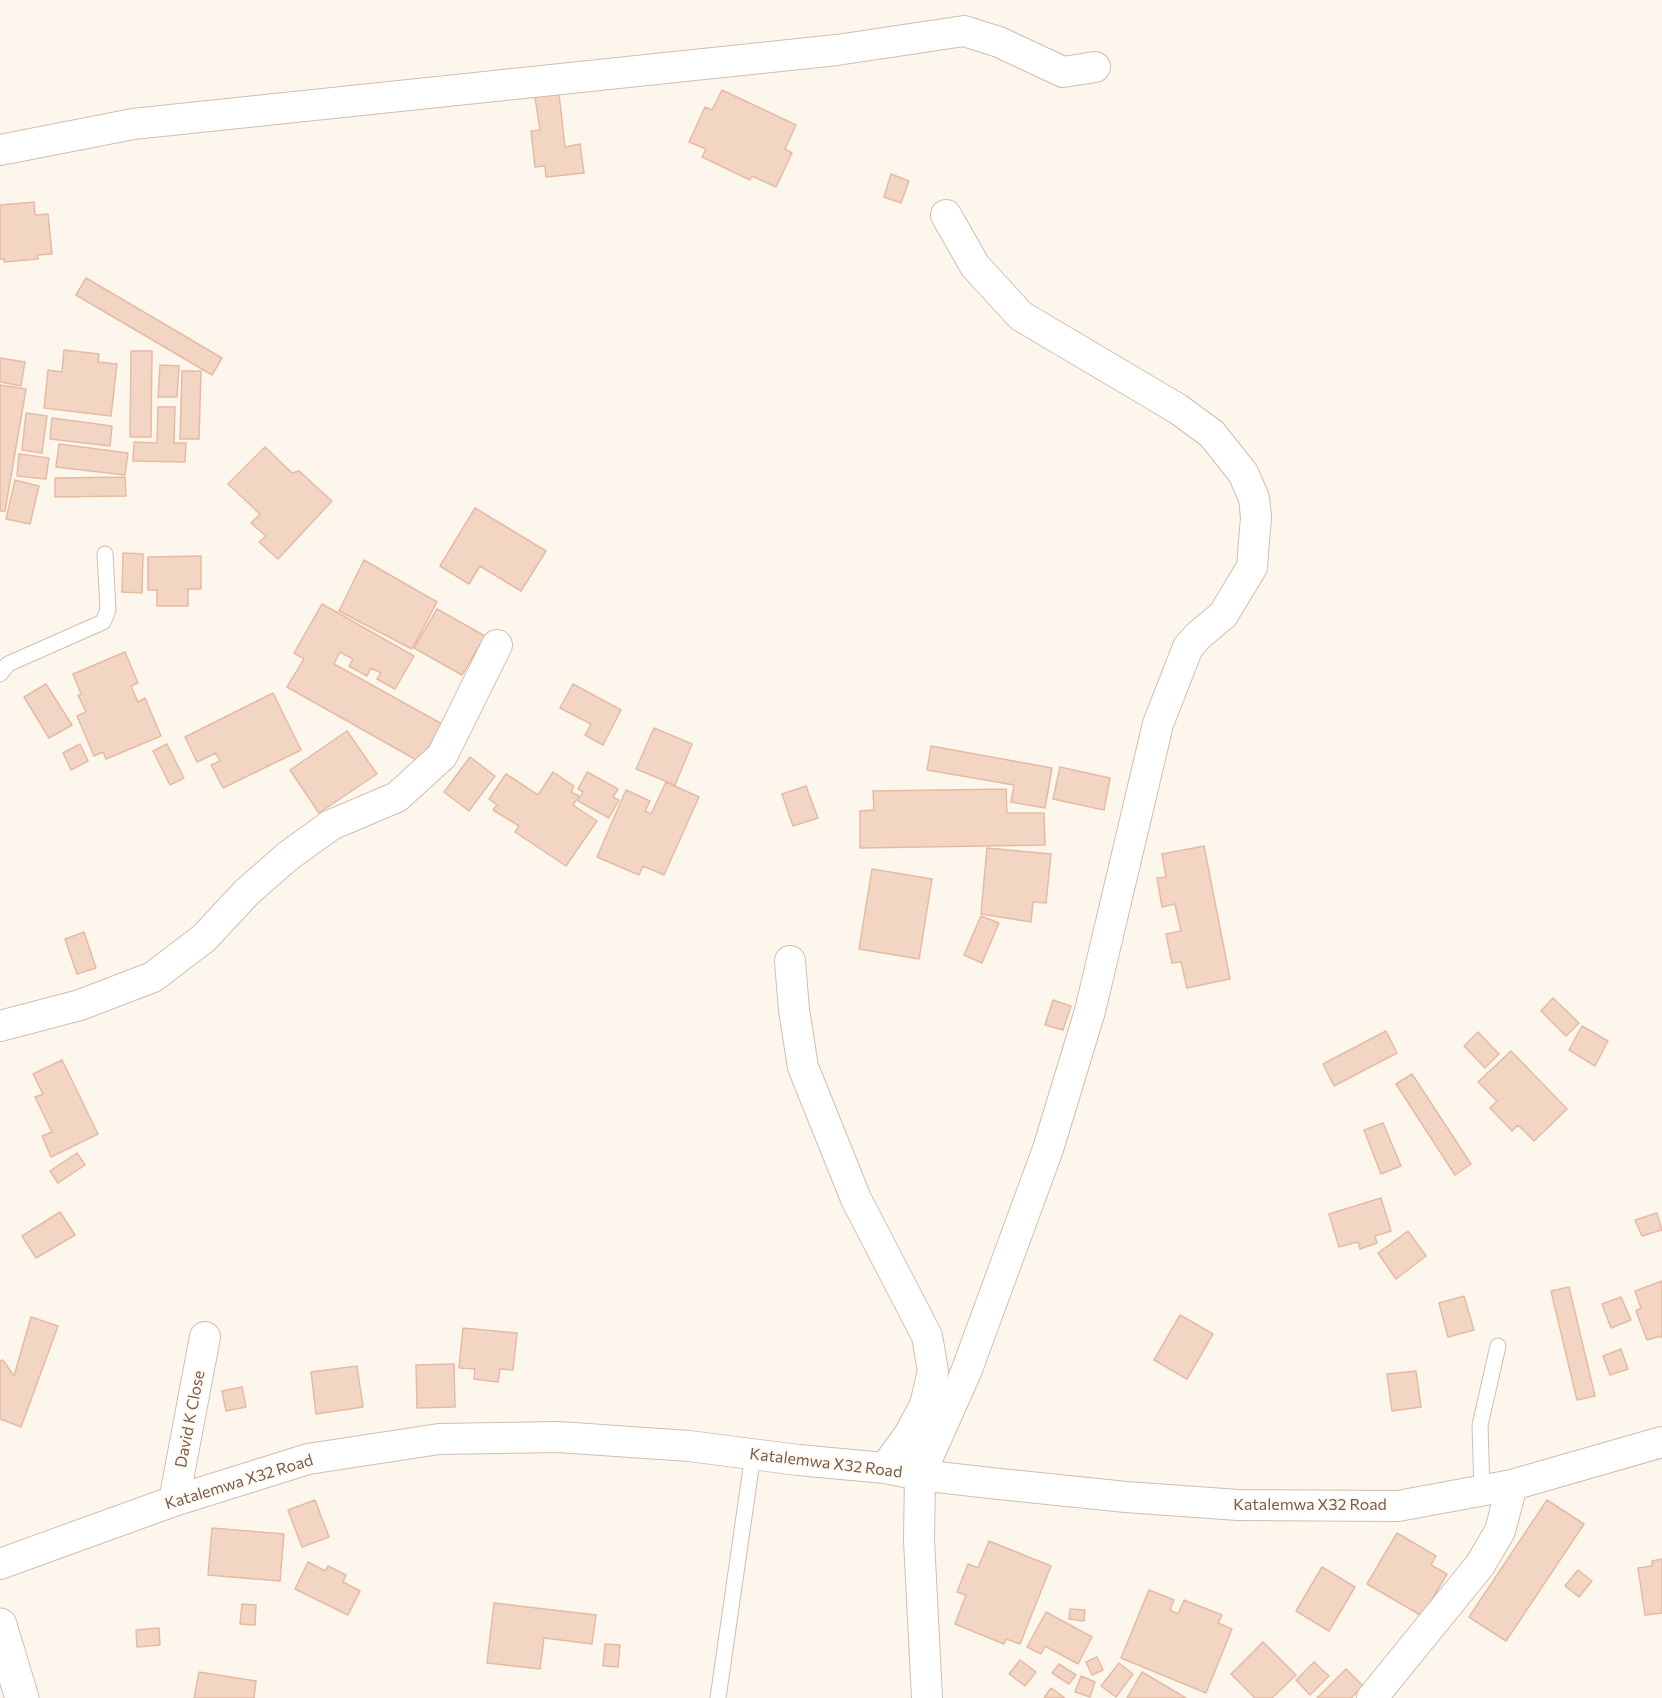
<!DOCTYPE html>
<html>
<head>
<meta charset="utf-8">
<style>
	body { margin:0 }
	canvas { display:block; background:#fdf6ec }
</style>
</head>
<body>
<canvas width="1662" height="1698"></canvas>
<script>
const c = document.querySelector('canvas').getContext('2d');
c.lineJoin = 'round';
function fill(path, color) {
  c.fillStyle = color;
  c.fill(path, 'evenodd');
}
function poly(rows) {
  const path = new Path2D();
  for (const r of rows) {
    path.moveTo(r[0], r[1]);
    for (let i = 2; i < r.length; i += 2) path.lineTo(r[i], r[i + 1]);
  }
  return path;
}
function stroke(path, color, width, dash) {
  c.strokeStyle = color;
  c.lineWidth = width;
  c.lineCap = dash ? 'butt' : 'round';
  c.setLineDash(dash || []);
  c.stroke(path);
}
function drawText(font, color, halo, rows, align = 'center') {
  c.font = font + ' Commissioner,sans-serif';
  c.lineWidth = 4.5;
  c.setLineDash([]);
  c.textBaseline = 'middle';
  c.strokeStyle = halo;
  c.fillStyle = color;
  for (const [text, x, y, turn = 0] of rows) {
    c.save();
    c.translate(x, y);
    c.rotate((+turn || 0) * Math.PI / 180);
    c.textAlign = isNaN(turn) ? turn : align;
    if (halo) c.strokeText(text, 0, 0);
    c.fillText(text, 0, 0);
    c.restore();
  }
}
const building = poly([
	[722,90,796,125,785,149,792,153,776,187,752,176,750,180,702,157,706,149,689,142,705,107,712,110,722,90],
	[559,94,565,147,580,144,584,173,546,177,545,166,535,167,531,131,540,130,535,97,559,94],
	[891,174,909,181,901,203,884,197,891,174],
	[34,202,35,215,48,214,52,254,37,255,38,259,4,262,4,259,0,259,0,205,34,202],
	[86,278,222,358,212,375,76,295,86,278],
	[64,350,99,354,98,362,117,364,111,416,44,408,48,370,62,372,64,350],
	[131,351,152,351,151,437,130,437,131,351],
	[0,358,25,362,21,386,0,382,0,358],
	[160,365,179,366,177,397,158,397,160,365],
	[182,371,201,371,199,439,180,439,182,371],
	[0,385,26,389,5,511,0,511,0,385],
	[158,407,175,407,174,443,186,443,185,462,133,461,134,442,157,443,158,407],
	[26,413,47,416,42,453,22,450,26,413],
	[52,418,112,426,110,446,50,439,52,418],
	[59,444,128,453,125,475,56,467,59,444],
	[265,447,292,473,299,471,332,501,278,559,259,542,266,536,251,523,260,514,228,484,265,447],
	[19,454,49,458,46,479,17,476,19,454],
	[125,477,126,496,55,497,55,478,125,477],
	[15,480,39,486,30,524,6,519,15,480],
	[475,508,546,551,521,591,480,566,469,584,440,566,475,508],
	[123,553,143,554,142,593,122,592,123,553],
	[201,556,201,589,188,589,188,606,157,606,157,590,148,590,148,557,201,556],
	[364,560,437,602,412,649,339,611,364,560],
	[322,604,414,656,395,689,377,679,381,673,371,668,367,676,349,666,353,659,340,652,334,664,442,724,420,762,287,687,304,659,294,653,322,604],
	[437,609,485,636,462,675,414,648,437,609],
	[125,652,138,683,131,686,138,702,145,698,161,736,106,759,103,752,94,756,77,716,86,712,78,695,81,694,73,674,125,652],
	[46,684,72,725,49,738,24,697,46,684],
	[573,684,621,710,603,745,585,735,591,724,560,708,573,684],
	[273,693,301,750,223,788,211,765,220,761,216,753,197,762,185,737,273,693],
	[654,728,692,744,675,785,636,769,654,728],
	[347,731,377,774,319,813,290,770,347,731],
	[80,744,88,761,71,770,63,753,80,744],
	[167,744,184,778,170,785,153,751,167,744],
	[931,746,1052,768,1045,808,1011,802,1014,785,927,770,931,746],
	[470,757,495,776,469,811,444,792,470,757],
	[1060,767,1110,778,1104,810,1053,799,1060,767],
	[553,772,574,786,571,792,579,796,573,805,597,821,566,866,515,832,519,826,493,810,497,805,489,799,506,774,538,795,553,772],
	[587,772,618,789,613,797,619,800,609,818,578,801,583,792,578,789,587,772],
	[666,782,699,797,664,875,643,866,639,875,597,857,626,790,650,801,645,811,651,814,666,782],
	[806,786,818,818,793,826,782,794,806,786],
	[1006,789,1007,813,1044,813,1045,845,860,848,860,811,874,810,873,791,1006,789],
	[1204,846,1230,979,1187,988,1181,962,1172,963,1166,934,1181,931,1175,904,1162,907,1157,878,1166,877,1162,854,1204,846],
	[987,848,1051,854,1046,903,1033,902,1031,922,981,914,987,848],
	[872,869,932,879,919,959,859,949,872,869],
	[981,916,999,923,982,963,964,955,981,916],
	[84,932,96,968,77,974,65,939,84,932],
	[1553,998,1579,1023,1566,1036,1541,1011,1553,998],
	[1053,1000,1071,1006,1063,1030,1045,1025,1053,1000],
	[1582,1026,1608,1041,1595,1066,1569,1050,1582,1026],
	[1386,1031,1397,1053,1334,1086,1323,1064,1386,1031],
	[1478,1032,1499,1054,1485,1068,1464,1046,1478,1032],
	[1511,1051,1567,1109,1534,1141,1518,1125,1512,1131,1490,1108,1497,1101,1478,1082,1511,1051],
	[62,1060,98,1134,51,1157,42,1136,52,1132,35,1097,43,1094,33,1074,62,1060],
	[1412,1074,1471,1164,1455,1175,1396,1084,1412,1074],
	[1383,1123,1401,1166,1381,1174,1364,1130,1383,1123],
	[77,1153,85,1165,58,1183,50,1171,77,1153],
	[1381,1198,1391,1231,1375,1236,1377,1243,1360,1249,1358,1242,1339,1247,1329,1214,1381,1198],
	[60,1212,75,1235,36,1258,22,1236,60,1212],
	[1657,1213,1662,1230,1642,1236,1635,1220,1657,1213],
	[1408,1231,1426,1256,1396,1279,1378,1253,1408,1231],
	[1662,1281,1662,1338,1661,1336,1647,1340,1636,1311,1641,1308,1635,1291,1662,1281],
	[1569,1287,1595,1396,1577,1400,1551,1291,1569,1287],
	[1464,1296,1474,1330,1448,1337,1439,1303,1464,1296],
	[1621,1297,1631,1320,1611,1328,1602,1304,1621,1297],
	[1180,1315,1213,1334,1187,1379,1154,1360,1180,1315],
	[31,1317,58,1326,21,1427,0,1419,0,1361,3,1360,14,1376,31,1317],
	[463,1328,517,1333,513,1370,500,1369,498,1382,474,1379,475,1369,459,1368,463,1328],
	[1621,1349,1628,1369,1610,1375,1603,1356,1621,1349],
	[454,1364,455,1407,417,1408,416,1365,454,1364],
	[357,1366,363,1407,316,1414,311,1372,357,1366],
	[1416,1371,1421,1407,1392,1411,1387,1374,1416,1371],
	[242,1387,246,1407,226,1411,222,1391,242,1387],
	[315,1500,329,1537,302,1547,288,1510,315,1500],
	[1547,1500,1584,1524,1506,1641,1469,1617,1547,1500],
	[212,1528,284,1534,280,1581,208,1575,212,1528],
	[1397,1533,1436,1556,1431,1565,1447,1574,1422,1616,1367,1584,1397,1533],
	[989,1541,1051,1566,1020,1644,1006,1639,1004,1644,955,1624,966,1595,957,1592,968,1564,978,1568,989,1541],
	[1662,1559,1662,1613,1645,1615,1638,1568,1652,1566,1652,1561,1662,1559],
	[308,1562,325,1571,328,1566,346,1575,343,1582,360,1591,348,1615,295,1589,308,1562],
	[1322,1567,1355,1587,1329,1631,1296,1611,1322,1567],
	[1578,1570,1592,1581,1579,1597,1565,1586,1578,1570],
	[1149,1590,1174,1600,1170,1610,1178,1614,1184,1600,1222,1615,1218,1623,1232,1629,1206,1693,1121,1658,1149,1590],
	[494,1603,596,1615,592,1644,544,1638,540,1669,487,1663,494,1603],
	[242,1604,256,1605,255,1625,240,1624,242,1604],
	[1070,1609,1085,1610,1084,1621,1069,1619,1070,1609],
	[1046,1612,1092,1637,1078,1664,1045,1646,1041,1654,1027,1647,1046,1612],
	[159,1628,160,1645,137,1647,136,1630,159,1628],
	[1263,1642,1296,1675,1272,1698,1255,1698,1231,1674,1263,1642],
	[605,1644,620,1645,618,1667,603,1666,605,1644],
	[1097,1657,1103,1670,1092,1675,1086,1662,1097,1657],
	[1020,1660,1036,1672,1025,1686,1009,1674,1020,1660],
	[1314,1662,1329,1676,1310,1695,1296,1680,1314,1662],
	[1119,1663,1133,1674,1116,1697,1101,1686,1119,1663],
	[1059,1664,1076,1675,1069,1684,1052,1673,1059,1664],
	[1346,1669,1363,1686,1351,1698,1317,1698,1346,1669],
	[199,1672,256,1681,254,1698,194,1698,199,1672],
	[1142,1672,1186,1698,1127,1698,1142,1672],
	[1081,1676,1095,1682,1090,1697,1075,1692,1081,1676],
	[1051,1688,1065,1698,1044,1698,1051,1688]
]);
fill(building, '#f3d5c3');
stroke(building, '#e6bba3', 1.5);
const service = poly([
	[0,674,8,664,103,622,108,610,105,554],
	[1482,1490,1480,1425,1498,1346],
	[718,1698,753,1454]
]);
const minor = poly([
	[0,150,133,124,837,50,964,31,999,42,1063,72,1095,67],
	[790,961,794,1010,803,1067,856,1199,927,1336,933,1371,925,1405,909,1435,885,1468],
	[0,1026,80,1005,153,977,204,938,247,892,288,856,331,825,397,797,442,756,497,645],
	[174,1501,205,1337],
	[0,1564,174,1501,308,1459,439,1439,558,1437,689,1446,798,1460,885,1468,920,1475,990,1483,1126,1497,1238,1505,1398,1506,1512,1485,1662,1442],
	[927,1698,919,1540,920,1475,966,1372,1048,1149,1090,1011,1158,724,1188,647,1199,635,1223,615,1252,567,1256,517,1254,498,1243,473,1212,434,1178,409,1021,316,975,266,946,215],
	[1372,1698,1480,1565,1500,1531,1512,1485]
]);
const tertiary = poly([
	[0,1625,22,1698]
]);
stroke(service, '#d1beb0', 17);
stroke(minor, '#d1beb0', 32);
stroke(tertiary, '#d1beb0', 35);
stroke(service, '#fff', 15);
stroke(minor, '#fff', 30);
stroke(tertiary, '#fff', 33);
drawText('16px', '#7a5c4d', '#fffaf3', [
	["David K Close",190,1419,-79],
	["Katalemwa X32 Road",826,1463,7],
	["Katalemwa X32 Road",239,1482,-17],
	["Katalemwa X32 Road",1310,1505]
]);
</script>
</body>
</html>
